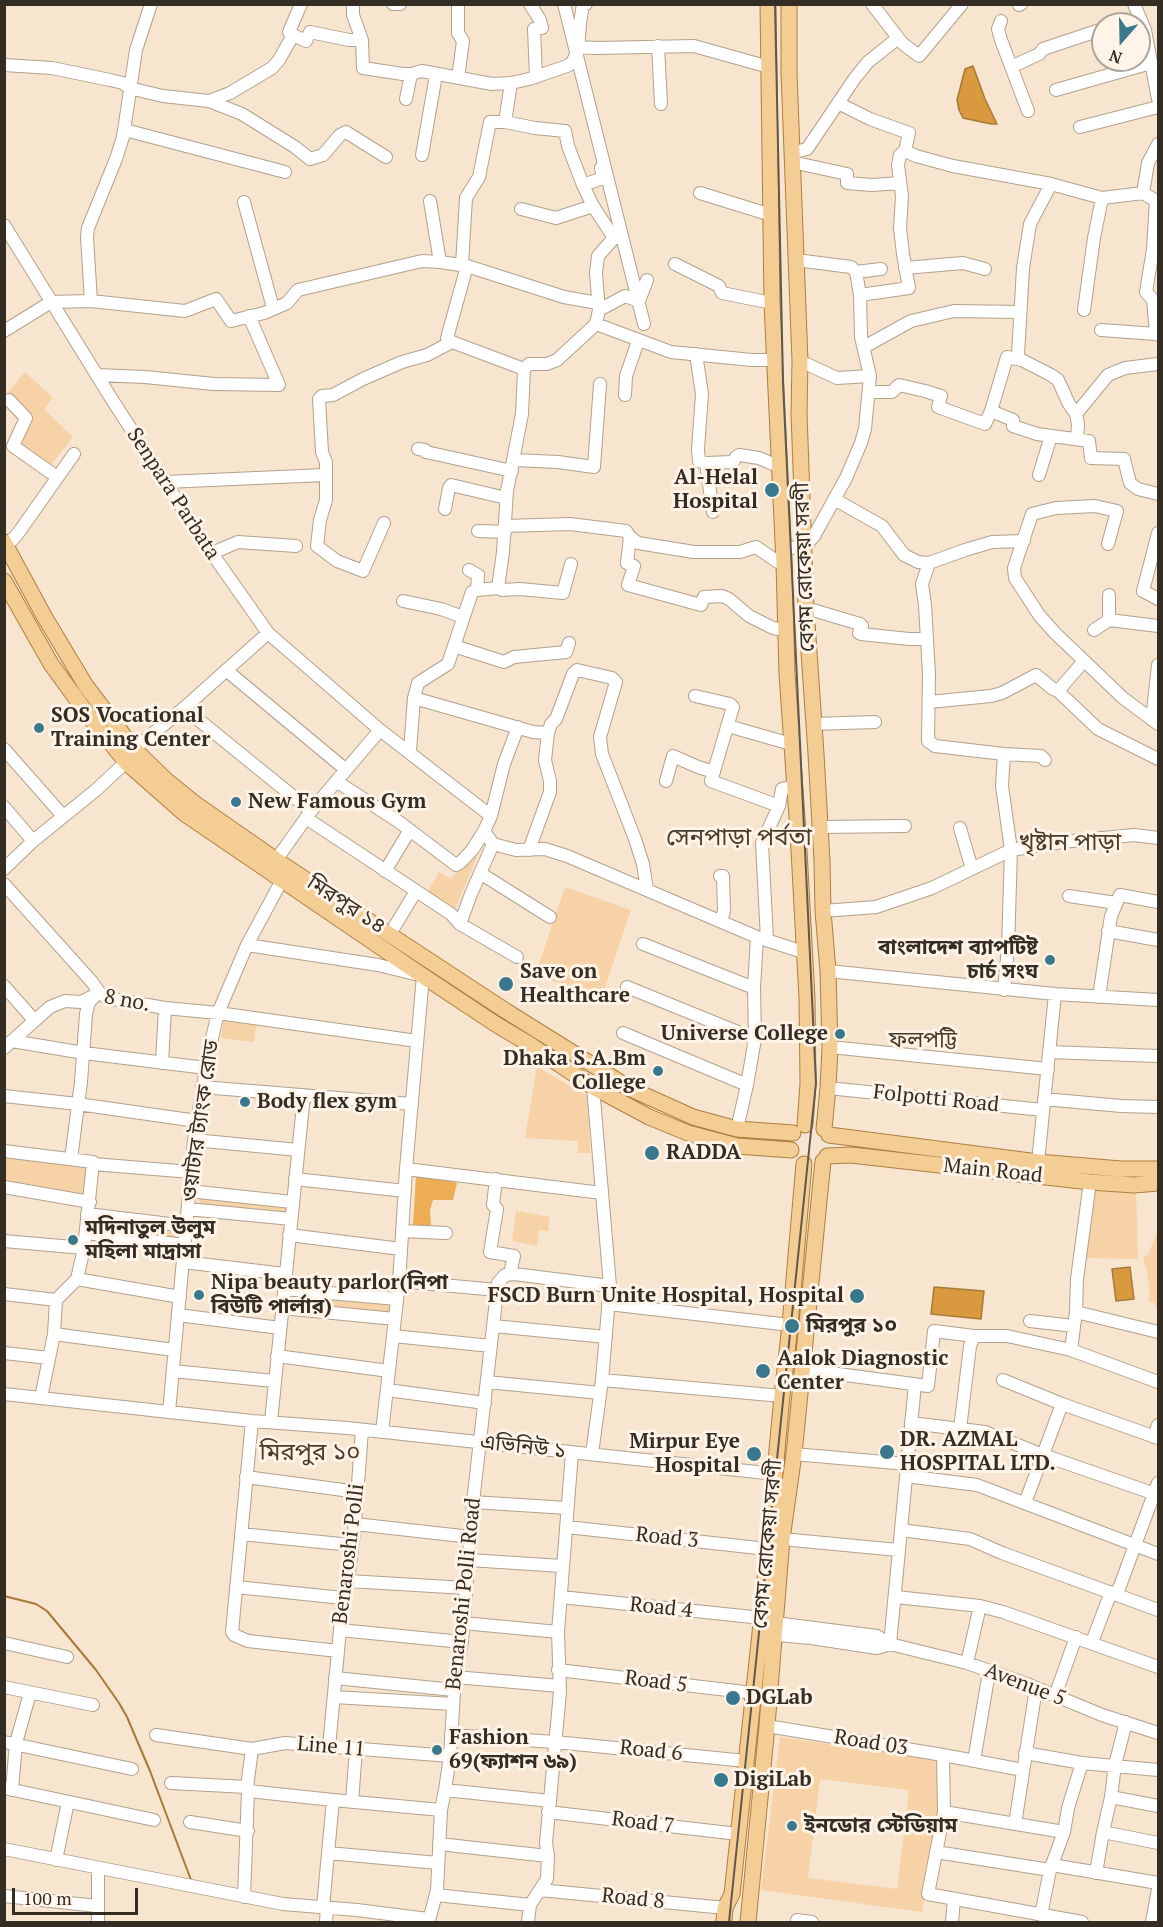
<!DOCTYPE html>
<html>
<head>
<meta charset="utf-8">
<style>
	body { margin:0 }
	#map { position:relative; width:1163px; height:1927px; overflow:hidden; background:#f8e5cf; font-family:"PT Serif",serif }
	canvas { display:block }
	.frame { position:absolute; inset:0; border:6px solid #342d24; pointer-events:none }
	.north { position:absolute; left:1091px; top:12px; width:60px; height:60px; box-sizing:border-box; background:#fff4e7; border:2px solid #aea499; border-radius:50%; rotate:200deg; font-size:16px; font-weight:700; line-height:24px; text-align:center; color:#342d24 }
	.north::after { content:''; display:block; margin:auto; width:21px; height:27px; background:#39788d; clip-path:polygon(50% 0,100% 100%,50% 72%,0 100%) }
	.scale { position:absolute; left:12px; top:1888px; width:126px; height:27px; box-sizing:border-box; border:3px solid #342d24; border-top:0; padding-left:8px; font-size:18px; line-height:21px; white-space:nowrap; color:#342d24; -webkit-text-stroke:4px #fff4e7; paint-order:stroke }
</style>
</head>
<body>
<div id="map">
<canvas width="1163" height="1927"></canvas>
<div class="frame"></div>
<div class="north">N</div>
<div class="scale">100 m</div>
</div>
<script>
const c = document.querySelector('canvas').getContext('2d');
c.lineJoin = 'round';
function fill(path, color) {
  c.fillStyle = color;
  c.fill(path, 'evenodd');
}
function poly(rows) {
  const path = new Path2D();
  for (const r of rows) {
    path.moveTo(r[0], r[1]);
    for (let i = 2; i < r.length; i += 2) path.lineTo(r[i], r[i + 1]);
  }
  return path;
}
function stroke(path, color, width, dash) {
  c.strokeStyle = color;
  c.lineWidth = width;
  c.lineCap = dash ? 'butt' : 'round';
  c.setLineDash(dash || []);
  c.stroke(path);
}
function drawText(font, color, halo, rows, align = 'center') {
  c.font = font + ' "PT Serif","Noto Sans Bengali",serif';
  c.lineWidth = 6;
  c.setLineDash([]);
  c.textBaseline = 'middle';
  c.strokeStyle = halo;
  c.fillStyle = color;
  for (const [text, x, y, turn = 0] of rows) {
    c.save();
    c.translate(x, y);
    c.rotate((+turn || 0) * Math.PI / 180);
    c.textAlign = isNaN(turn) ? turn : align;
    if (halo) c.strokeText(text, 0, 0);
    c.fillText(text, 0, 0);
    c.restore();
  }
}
fill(poly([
	[25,372,53,398,44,409,73,437,51,465,12,441,23,425,5,407,4,397],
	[470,855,477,857,454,912,426,895,439,872,451,879],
	[565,887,631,910,602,997,535,975],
	[224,1019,257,1023,254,1042,221,1038],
	[537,1067,588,1096,590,1153,578,1153,578,1141,525,1138],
	[4,1154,90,1164,88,1199,5,1185],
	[1093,1186,1136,1188,1138,1259,1086,1258],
	[200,1194,289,1203,287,1216,199,1208],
	[516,1211,550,1217,548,1231,539,1230,537,1246,512,1241],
	[93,1217,183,1228,181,1243,91,1232],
	[1158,1229,1158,1309,1153,1302,1149,1301,1149,1292,1150,1291,1146,1266,1145,1266,1143,1256,1148,1255],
	[293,1292,390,1300,389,1315,292,1306],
	[780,1737,946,1761,922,1912,761,1890],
	[820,1779,909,1790,897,1889,808,1878]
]), '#f6d2a6');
fill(poly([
	[416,1175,430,1176,457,1183,453,1200,433,1200,430,1210,431,1227,413,1225]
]), '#edad55');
const water = poly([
	[973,66,985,99,997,124,991,124,963,118,959,110,957,100,965,69,973,66],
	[1130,1267,1134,1299,1116,1301,1112,1269,1130,1267],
	[934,1287,984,1291,981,1319,931,1314,934,1287]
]);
fill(water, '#d8993f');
stroke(water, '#a77937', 1.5);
stroke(poly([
	[4,1596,36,1604,47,1611,96,1670,119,1703,127,1717,150,1771,191,1880]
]), '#a77937', 2);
const minor = poly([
	[353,4,353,15,362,40,363,68,403,74,411,74,422,71,492,84,511,83,529,79,567,66,572,63,578,51,580,23,583,4,586,4],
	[393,4,400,4],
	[530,4,540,20,542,28,534,29,536,77],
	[564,4,644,324],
	[872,4,902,43,919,56,962,4],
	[1134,4,1145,30,1158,99],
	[1019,5,1021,4],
	[1001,21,998,29,1001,40,1028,111],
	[1120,24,1140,18],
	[293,35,306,41,310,32,349,40,362,40],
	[658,46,661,104],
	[579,47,597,48,694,46,769,67],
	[4,65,52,68,110,80,123,83,129,88,163,96,209,101,242,114,295,147,310,159,323,155,340,135,346,132,386,157],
	[1011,67,1039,54,1043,49,1103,29],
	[458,78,463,41,458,33,458,4],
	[1056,90,1151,63],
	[406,99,411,74],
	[209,101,230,93,272,68,279,60,293,35,289,32,301,4],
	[838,103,870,119,909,133,905,151],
	[505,122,511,83],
	[1080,127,1158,107],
	[125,130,285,172],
	[791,153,807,149,855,78,868,62,898,38],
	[422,155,436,75],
	[792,162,847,174,847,183,872,185,900,183],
	[1051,184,1030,224,1023,268,1018,355,1018,358,1051,375,1058,380,1069,404,1076,414,1078,424,1077,438],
	[583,185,603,178,601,168],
	[700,193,771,215],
	[1143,193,1148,163,1158,144],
	[1156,200,1153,249,1146,292,1153,300,1156,334,1158,335],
	[430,201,440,262],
	[244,202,273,308],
	[521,209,556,218,593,206],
	[4,225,111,398,204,542,268,633,380,730,491,816],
	[796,260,851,267,856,272,881,269],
	[675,264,719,286,722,293,772,303],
	[462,265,466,198,479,177,490,122,505,122,535,128,565,131,568,146,583,185,593,206,614,238,598,256,596,273,599,310,596,324],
	[905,268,963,263,985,269],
	[860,295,909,288,903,254,900,228,902,196,898,165,900,155,905,151,916,156,953,166,1051,184,1102,198,1143,193,1158,202],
	[91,301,87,237,88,228,116,159,123,137,136,50,151,4],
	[599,310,625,296,639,301,647,280],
	[1084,310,1094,238,1102,198],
	[1101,330,1156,334],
	[4,331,51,302,91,301,185,311,216,299,231,321,264,313,287,303,298,290,422,261,440,262,467,266,564,297,597,303],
	[452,342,447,338,467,266],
	[864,347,911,321,954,311,1020,312],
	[696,354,702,394,698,449,699,461,706,463],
	[800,361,837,378,870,376],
	[97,375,145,377,214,384,279,385,249,316],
	[869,392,892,392,899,385,925,391,941,396,938,407,985,424,991,411,1013,420,1013,426,1037,434,1089,441,1091,458,1124,459,1130,483,1138,489,1158,494],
	[625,395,626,376,638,341],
	[9,400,26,418,13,446,57,477],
	[991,411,1007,357,1022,360],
	[1076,414,1108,375,1125,368,1158,364],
	[418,449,425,450,426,452,512,471],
	[514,460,558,462,594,467,600,384],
	[1039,475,1051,436],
	[165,482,325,475],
	[834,499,882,526,904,555,918,562,929,563,965,550,992,542,1024,541],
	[445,509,449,488,451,485,506,498],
	[713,512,706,463,733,462,736,457,739,455,759,458,780,467],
	[384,523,363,571,337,561,317,546,320,520,326,500,326,462,322,452,319,399,322,396,333,395,363,379,402,362,427,355,452,342,524,369],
	[505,526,570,524,626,531,630,537,638,543,694,552,740,552,756,547,778,562,784,564],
	[478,531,505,532],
	[1158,533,1143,591,1158,599],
	[630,537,627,563,634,566,628,585,701,605,704,597,722,596,729,599,749,616,773,628,785,630],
	[1108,544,1117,511,1095,506,1056,508,1032,514,1014,568,1015,578,1039,615,1055,633,1123,698,1158,724],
	[7,546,19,532,74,454],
	[783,549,805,546,814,536,846,478,861,443,865,429,870,376,861,337,860,295,856,272],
	[212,553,238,542,296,546],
	[929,563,922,584,925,605,929,674,928,741,935,746,1004,754,1041,756,1045,760],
	[469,570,478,575,477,590],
	[498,588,502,590,520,589,563,593,571,564],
	[1109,595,1109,620],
	[403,601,441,609,463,617],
	[806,608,860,624,862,626,859,633,861,634,909,639,927,639],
	[1094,630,1109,620,1158,626],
	[454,646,504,662,514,657,566,652,569,643],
	[226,670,345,769],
	[1058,691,1084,661],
	[695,696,730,704,733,707,711,781,779,806],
	[414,698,533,732,548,733],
	[929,702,991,696,1002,693,1036,675,1053,689,1058,691,1098,729,1158,759],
	[184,708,311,811],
	[1152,720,1158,665],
	[813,724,875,722],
	[728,726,791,744],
	[518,727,504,764,491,816,484,831,493,844,516,850,545,849,567,856,757,937,803,952],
	[4,749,63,816],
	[134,749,184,708,268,633],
	[410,751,414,698,418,683,448,664,472,592,477,590,498,588,503,552,507,491,522,414,524,369,529,364,547,364,557,360,596,324,671,352,752,360,775,360],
	[336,781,399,822,456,865,461,862,473,849,484,831],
	[666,781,673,756,698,767,714,772],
	[4,807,33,841],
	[306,818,451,914,460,924,517,957],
	[821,827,905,826],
	[960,828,972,869],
	[529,850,550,792,550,781,545,760,548,733,551,724,556,719,573,674,577,670,612,678,616,682,600,737,602,754,635,839,643,864,647,890],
	[276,860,311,811,380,730],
	[4,869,33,841,96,790,126,762],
	[385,871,410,830],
	[480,873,550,917],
	[720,876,723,876,724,911,721,921],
	[4,884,92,982,99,992,107,998,165,1008,218,1013,417,1041],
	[1069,896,1116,903],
	[823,911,876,907,932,888,1011,850,1062,842,1134,835,1158,838],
	[460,924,471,894,493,844],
	[1108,931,1158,940],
	[390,934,416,891],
	[767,940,762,843,779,806,782,789,794,786],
	[643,944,754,988],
	[247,945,378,965,423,976,406,1169,399,1283,382,1432],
	[828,971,1055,994,1158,1000],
	[4,986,34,1020],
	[627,987,755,1039],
	[1004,990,1008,948,1011,850,1002,786,1004,754],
	[1099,997,1111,916,1120,895,1158,902],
	[623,1033,747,1085],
	[12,1041,84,1053,206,1068],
	[830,1047,1048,1069],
	[4,1048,50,1007,65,1001,81,1002,93,996],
	[1049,1052,1158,1056],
	[162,1063,165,1008],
	[202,1087,412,1104],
	[828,1088,1043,1110],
	[4,1096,78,1104,197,1121],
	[1044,1099,1121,1106,1158,1107],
	[737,1129,747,1085,755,1039,754,988,757,937],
	[194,1140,298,1150],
	[4,1151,93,1162,84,1248,77,1279,56,1300,54,1334,41,1398],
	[71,1159,81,1082,86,1014,89,1002,99,992],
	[1038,1162,1055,994],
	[93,1164,191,1172],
	[406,1169,602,1193],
	[295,1179,405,1191],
	[496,1179,493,1205,497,1209,490,1252,514,1256,510,1274],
	[4,1187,90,1202],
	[189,1191,292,1202],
	[188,1209,291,1219],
	[87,1214,187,1226],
	[402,1231,446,1233],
	[86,1233,185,1245],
	[289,1235,401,1249],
	[4,1241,84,1248],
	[183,1262,285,1274],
	[77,1279,180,1297],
	[399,1281,497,1290],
	[284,1289,397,1299],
	[4,1294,56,1300],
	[608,1304,790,1325],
	[282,1308,395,1319],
	[1076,1312,1158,1332],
	[178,1315,280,1328],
	[1030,1321,1074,1326],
	[494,1326,606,1337],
	[54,1334,174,1350],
	[393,1336,491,1346],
	[1071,1350,1076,1312,1077,1279,1090,1182],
	[4,1353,49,1358],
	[277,1356,389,1371],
	[801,1369,928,1386,934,1331,974,1336],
	[173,1371,274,1381],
	[602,1380,782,1396],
	[1003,1380,1062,1404,1158,1438],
	[487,1382,600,1393],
	[387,1390,485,1403],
	[4,1394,252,1421,347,1428,775,1474],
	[169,1412,194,1140,209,1051,218,1013,247,945,282,880],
	[252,1421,232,1632,234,1635,248,1641,338,1651],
	[271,1422,304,1095],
	[911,1423,985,1432,1043,1455,1158,1495],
	[960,1429,970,1346,974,1336,1007,1336,1071,1350,1158,1382],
	[1154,1437,1158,1425],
	[592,1454,602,1380,610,1286,593,1087],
	[794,1454,907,1464],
	[906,1476,977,1485,1158,1554],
	[246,1477,358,1492],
	[473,1502,567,1508],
	[1025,1503,1062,1404],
	[355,1524,471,1537],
	[567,1527,767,1549],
	[901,1530,970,1539,1002,1553,1158,1610],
	[241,1534,351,1545],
	[782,1539,898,1550],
	[469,1560,562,1566],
	[348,1581,466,1588],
	[236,1587,343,1598],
	[1117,1594,1158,1483],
	[561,1597,762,1618],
	[896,1597,980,1606,1003,1612,1158,1667],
	[767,1622,877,1636,890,1644,967,1663,1027,1684,1102,1715,1158,1733],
	[463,1623,558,1632],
	[340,1630,462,1642],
	[767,1634,811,1638,877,1648,890,1644],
	[1092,1642,1111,1592],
	[4,1643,67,1657],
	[890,1644,915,1384],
	[967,1663,980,1606],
	[558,1670,753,1693],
	[455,1677,560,1686],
	[335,1678,454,1690],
	[4,1687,93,1705],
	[1055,1696,1076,1637],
	[334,1697,453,1704],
	[767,1726,943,1755,1023,1770],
	[156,1735,252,1749],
	[451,1735,555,1742,746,1761],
	[4,1742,132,1769],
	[329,1747,343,1598,348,1581,355,1524,362,1430],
	[1025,1753,1082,1763,1158,1770],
	[943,1755,944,1812,928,1894,1082,1922],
	[974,1761,989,1672],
	[171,1783,247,1787,248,1791,333,1800,323,1907],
	[247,1787,252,1749,285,1743,450,1756],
	[4,1788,154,1820],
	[12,1790,16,1743,30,1693],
	[445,1790,550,1801],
	[1111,1797,1158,1806],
	[333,1800,441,1810],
	[352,1802,356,1749],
	[548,1812,738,1834],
	[944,1812,1064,1832],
	[190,1822,248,1831],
	[1015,1824,1036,1688],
	[1103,1832,1158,1843],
	[439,1844,548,1856],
	[4,1849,283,1904,357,1910,428,1919,430,1917,437,1890,441,1810,445,1790,450,1756,455,1677,462,1642,473,1502,498,1283,505,1275,514,1274,610,1286],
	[936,1852,1050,1870],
	[328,1853,438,1863],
	[56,1860,68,1802],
	[1052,1865,1158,1883],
	[98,1869,98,1922],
	[1096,1873,1103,1832,1111,1797,1115,1765,1126,1722],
	[540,1890,725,1908],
	[436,1895,530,1905],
	[4,1896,97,1906],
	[244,1897,248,1791],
	[1041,1915,1050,1870,1064,1832,1068,1808,1082,1763],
	[326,1922,327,1907],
	[528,1922,530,1905,547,1879,548,1856,546,1843,560,1692,558,1632,572,1452],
	[797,1922,797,1920,812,1922],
	[952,1922,954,1899],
	[1152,1922,1158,1889]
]);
const major = poly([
	[768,4,772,303,784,564,787,674,798,832,807,998,808,1084,805,1125],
	[789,4,789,73,800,361,799,413,806,608,816,754,822,861,823,911,828,971,830,1047,828,1088,824,1129],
	[4,542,44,616,86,686,134,749,166,780,197,805,276,860,506,1011,631,1089,693,1117,737,1129,793,1133],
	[4,581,51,664,91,719,126,762,185,814,423,976,497,1025,529,1044,593,1087,649,1117,688,1133,737,1146,791,1150],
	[829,1135,1038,1162,1121,1169,1158,1169],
	[827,1156,851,1155,1090,1182,1134,1185,1158,1183],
	[724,1922,725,1908,732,1894,760,1633,782,1396,790,1325,804,1164],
	[748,1922,767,1726,782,1539,794,1454,823,1161]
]);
stroke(minor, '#b2a18d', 14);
stroke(major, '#ac7f40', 17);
stroke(minor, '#fff', 12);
stroke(major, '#f4cd95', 15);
stroke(poly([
	[729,1922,816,1083,783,383,775,4]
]), '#61574b', 2);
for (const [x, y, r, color] of [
	[772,490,8,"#39788d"],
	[39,728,6,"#39788d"],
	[236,802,6,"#39788d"],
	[1050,960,6,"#39788d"],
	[506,984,8,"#39788d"],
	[840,1034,6,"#39788d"],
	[658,1071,6,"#39788d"],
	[245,1102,6,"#39788d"],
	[652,1153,8,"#39788d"],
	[73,1240,6,"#39788d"],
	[199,1295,6,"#39788d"],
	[857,1296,8,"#39788d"],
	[792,1326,8,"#39788d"],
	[763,1371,8,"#39788d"],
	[887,1452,8,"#39788d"],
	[754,1454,8,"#39788d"],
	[733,1698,8,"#39788d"],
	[437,1750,6,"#39788d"],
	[721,1780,8,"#39788d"],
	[792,1826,6,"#39788d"]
]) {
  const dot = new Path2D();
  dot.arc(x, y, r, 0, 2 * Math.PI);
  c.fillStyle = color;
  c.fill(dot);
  stroke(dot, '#fff4e7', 2);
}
drawText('bold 21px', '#342d24', '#fff4e7', [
	["Al-Helal",758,478,"right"],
	["Hospital",758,502,"right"],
	["SOS Vocational",51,716],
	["Training Center",51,740],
	["New Famous Gym",248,802],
	["বাংলাদেশ ব্যাপটিষ্ট",1038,948,"right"],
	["চার্চ সংঘ",1038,972,"right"],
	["Save on",520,972],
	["Healthcare",520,996],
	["Universe College",828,1034,"right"],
	["Dhaka S.A.Bm",646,1059,"right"],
	["College",646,1083,"right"],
	["Body flex gym",257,1102],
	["RADDA",666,1153],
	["মদিনাতুল উলুম",85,1228],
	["মহিলা মাদ্রাসা",85,1252],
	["Nipa beauty parlor(নিপা",211,1283],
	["বিউটি পার্লার)",211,1307],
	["FSCD Burn Unite Hospital, Hospital",844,1296,"right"],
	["মিরপুর ১০",806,1326],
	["Aalok Diagnostic",777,1359],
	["Center",777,1383],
	["DR. AZMAL",900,1440],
	["HOSPITAL LTD.",900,1464],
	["Mirpur Eye",740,1442,"right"],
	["Hospital",740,1466,"right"],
	["DGLab",746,1698],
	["Fashion",449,1738],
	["69(ফ্যাশন ৬৯)",449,1762],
	["DigiLab",734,1780],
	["ইনডোর স্টেডিয়াম",804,1826]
], 'left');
drawText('21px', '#342d24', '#fff4e7', [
	["Senpara Parbata",173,494,57],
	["বেগম রোকেয়া সরণী",805,567,-92],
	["মিরপুর ১৪",346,905,33],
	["8 no.",127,1001,10],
	["Folpotti Road",936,1099,6],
	["ওয়াটার ট্যাংক রোড",201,1121,-82],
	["Main Road",993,1171,6],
	["এভিনিউ ১",523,1447,6],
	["Road 3",667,1538,6],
	["বেগম রোকেয়া সরণী",768,1544,-85],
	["Benaroshi Polli",349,1554,-83],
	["Benaroshi Polli Road",464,1594,-84],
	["Road 4",661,1608,6],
	["Road 5",656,1682,7],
	["Avenue 5",1025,1685,21],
	["Road 03",871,1743,9],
	["Line 11",331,1747,5],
	["Road 6",651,1751,6],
	["Road 7",643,1823,7],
	["Road 8",633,1899,6]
]);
drawText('22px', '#493b29', '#fff4e7', [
	["ফলপট্টি",923,1041]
]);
drawText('24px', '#493b29', '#fff4e7', [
	["সেনপাড়া পর্বতা",739,838],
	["খৃষ্টান পাড়া",1070,843],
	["মিরপুর ১০",310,1453]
]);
</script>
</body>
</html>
